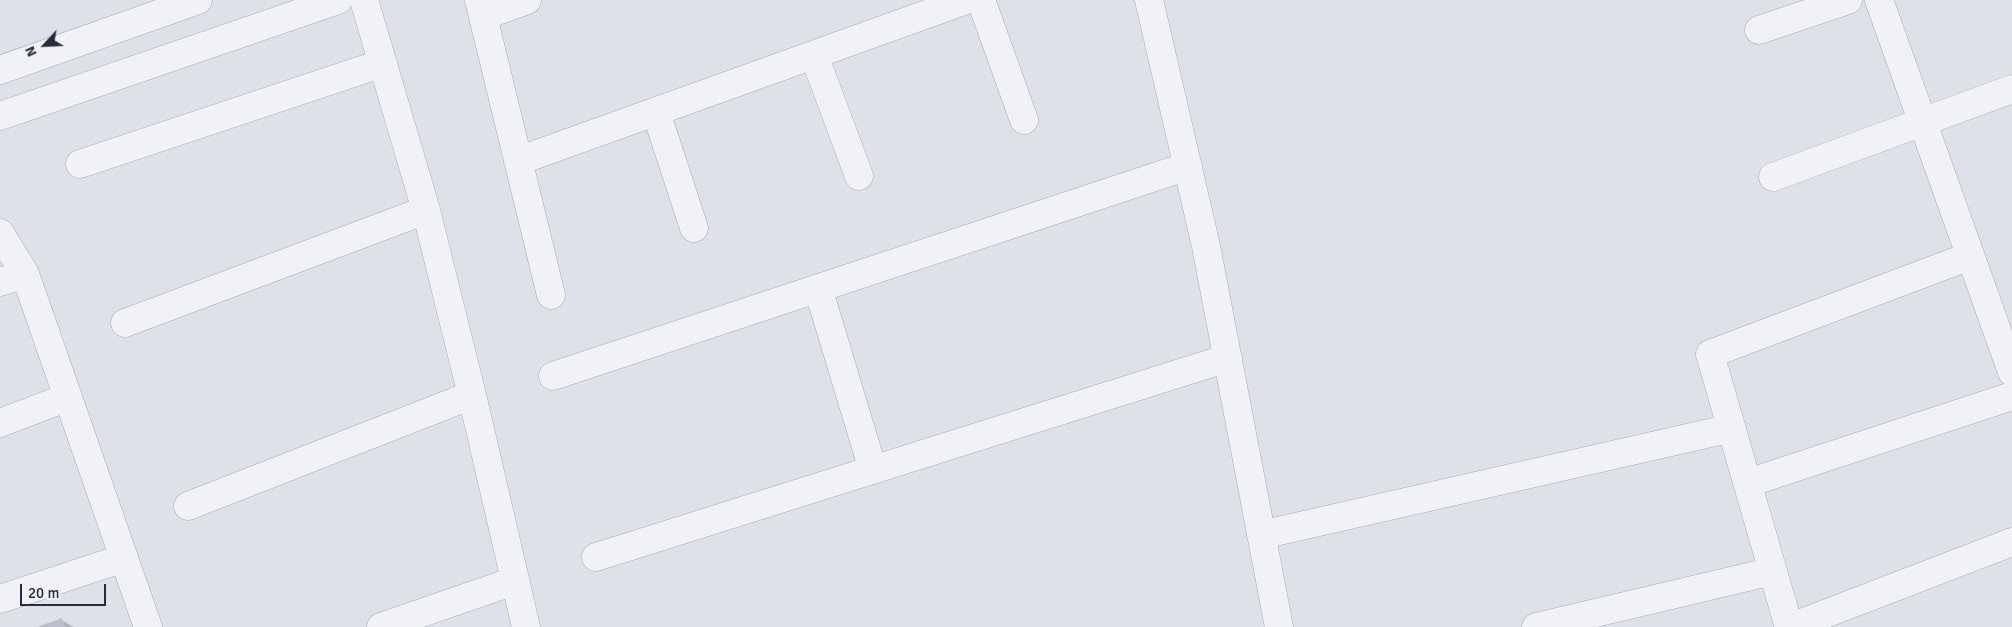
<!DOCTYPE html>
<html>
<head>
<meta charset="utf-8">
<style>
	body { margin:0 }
	#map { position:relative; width:2012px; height:627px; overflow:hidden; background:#dee1e8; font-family:Signika,sans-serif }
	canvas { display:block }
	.north { position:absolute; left:20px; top:20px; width:50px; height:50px; -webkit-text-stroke:4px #eef0f6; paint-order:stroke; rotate:245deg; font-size:14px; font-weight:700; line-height:20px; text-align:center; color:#272c3f }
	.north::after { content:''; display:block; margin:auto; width:18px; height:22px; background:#272c3f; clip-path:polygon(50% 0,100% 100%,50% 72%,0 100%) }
	.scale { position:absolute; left:20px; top:584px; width:86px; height:22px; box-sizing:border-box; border:2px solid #272c3f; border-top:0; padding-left:6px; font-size:15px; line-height:18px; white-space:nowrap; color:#272c3f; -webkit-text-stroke:4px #eef0f6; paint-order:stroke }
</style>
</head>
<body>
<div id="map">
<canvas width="2012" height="627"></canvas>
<div class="north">N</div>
<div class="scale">20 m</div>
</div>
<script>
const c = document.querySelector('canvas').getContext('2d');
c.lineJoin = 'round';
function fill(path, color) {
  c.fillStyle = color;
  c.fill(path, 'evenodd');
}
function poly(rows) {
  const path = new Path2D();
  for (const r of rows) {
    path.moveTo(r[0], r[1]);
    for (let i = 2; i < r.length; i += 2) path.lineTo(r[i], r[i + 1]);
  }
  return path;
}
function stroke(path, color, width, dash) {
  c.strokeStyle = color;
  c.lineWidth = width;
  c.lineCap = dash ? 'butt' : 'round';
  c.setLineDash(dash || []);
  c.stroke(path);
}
fill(poly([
	[61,620,74,627,40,627]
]), '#0003');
fill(poly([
	[62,618,65,627,37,627]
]), '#bbbfcb');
const minor = poly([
	[364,0,426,210,472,395,526,627],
	[479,0,551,295],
	[981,0,1024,120],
	[1149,0,1206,246,1279,627],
	[1879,0,2012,372],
	[483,16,527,0],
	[1759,30,1848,0],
	[814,55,859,176],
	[0,70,198,0],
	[656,112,694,228],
	[0,116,338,0],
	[518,161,966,0],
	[80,164,383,63],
	[1773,177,2012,89],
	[0,233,25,274,148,627],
	[0,282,25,274],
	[818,288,873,470],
	[125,323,426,210],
	[553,376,1188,166],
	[0,423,68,397],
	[1748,483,2012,396],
	[188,506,472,395],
	[1261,535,1732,428],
	[596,557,1228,358],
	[0,599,124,558],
	[381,627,514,581],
	[1536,627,1773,571],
	[1789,627,1710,354,1970,256],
	[1791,627,2012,542]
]);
stroke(minor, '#a7abb5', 29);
stroke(minor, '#f1f2f6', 28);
</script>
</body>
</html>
